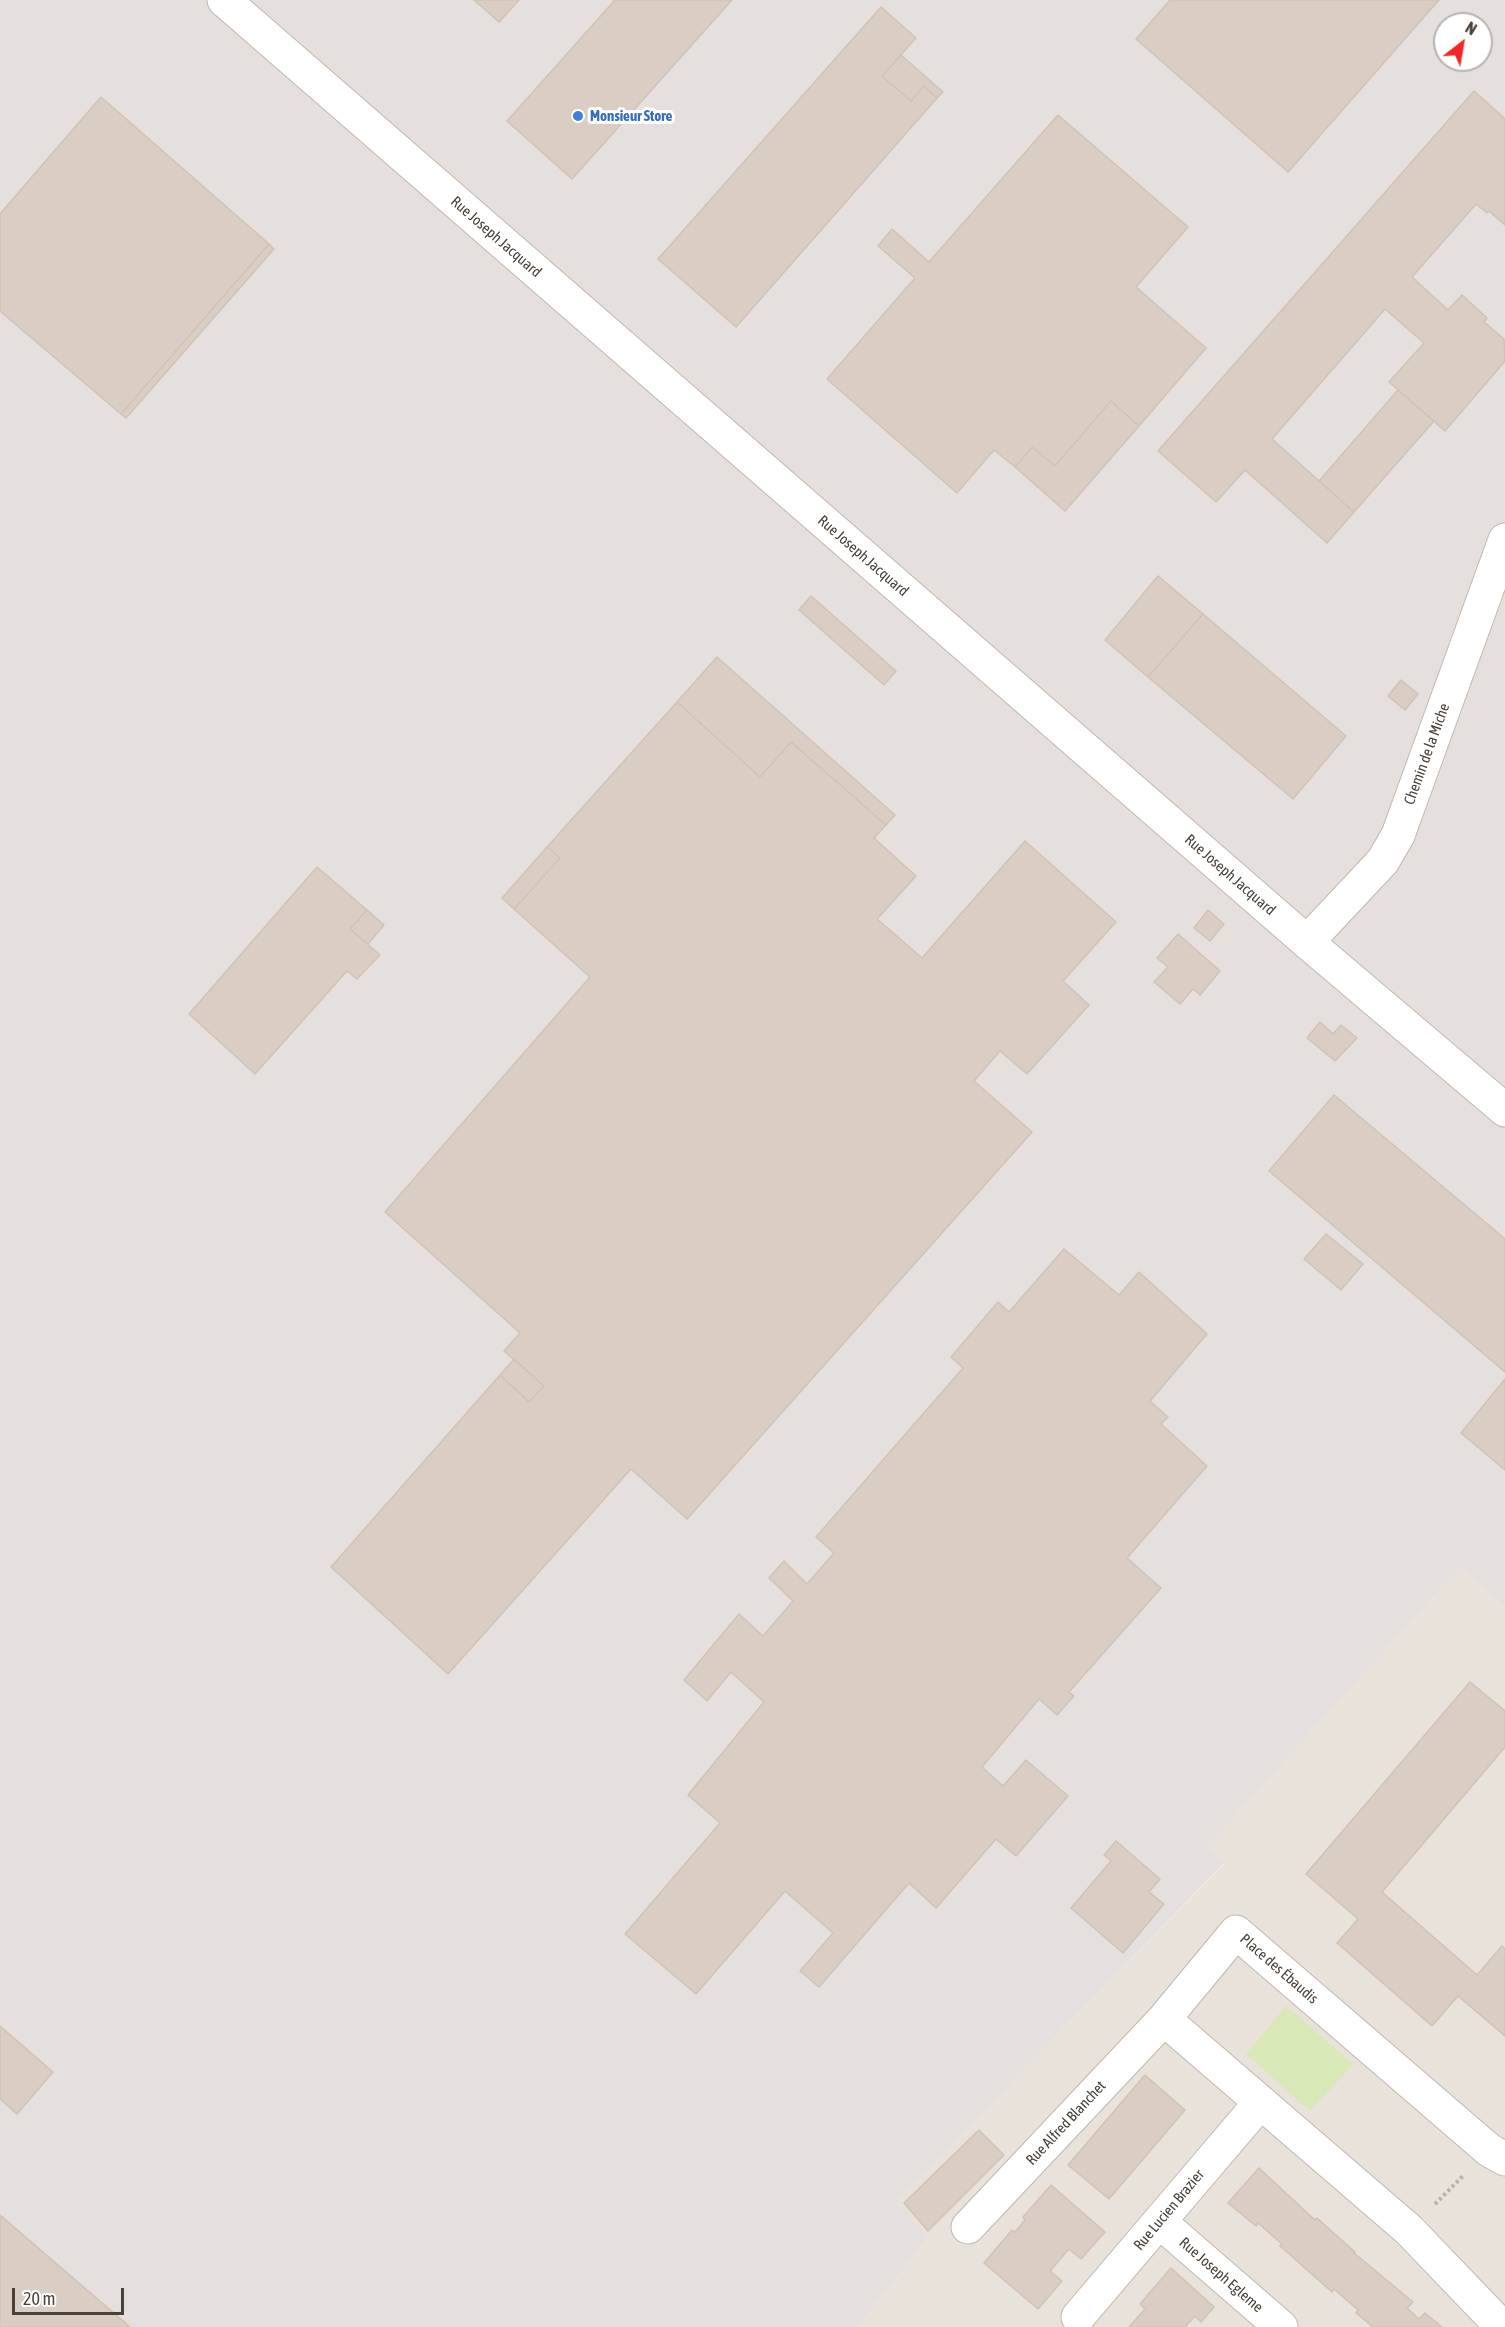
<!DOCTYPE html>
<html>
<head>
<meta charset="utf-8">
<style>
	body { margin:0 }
	#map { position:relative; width:1505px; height:2327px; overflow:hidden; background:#f5f1ec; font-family:"Asap Condensed",sans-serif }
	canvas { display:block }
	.north { position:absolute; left:1433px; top:12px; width:60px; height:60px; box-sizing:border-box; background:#fff; border:2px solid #b7b3b0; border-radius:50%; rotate:31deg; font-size:16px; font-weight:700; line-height:24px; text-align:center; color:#4a4139 }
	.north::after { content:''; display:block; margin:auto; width:21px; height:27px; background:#f42624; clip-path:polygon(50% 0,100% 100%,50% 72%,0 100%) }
	.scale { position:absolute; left:12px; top:2288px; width:112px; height:27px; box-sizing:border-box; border:3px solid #4a4139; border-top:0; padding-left:8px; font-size:18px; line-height:21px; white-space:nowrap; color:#4a4139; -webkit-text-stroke:4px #fff; paint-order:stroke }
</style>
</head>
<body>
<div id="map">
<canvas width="1505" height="2327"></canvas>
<div class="north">N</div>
<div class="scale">20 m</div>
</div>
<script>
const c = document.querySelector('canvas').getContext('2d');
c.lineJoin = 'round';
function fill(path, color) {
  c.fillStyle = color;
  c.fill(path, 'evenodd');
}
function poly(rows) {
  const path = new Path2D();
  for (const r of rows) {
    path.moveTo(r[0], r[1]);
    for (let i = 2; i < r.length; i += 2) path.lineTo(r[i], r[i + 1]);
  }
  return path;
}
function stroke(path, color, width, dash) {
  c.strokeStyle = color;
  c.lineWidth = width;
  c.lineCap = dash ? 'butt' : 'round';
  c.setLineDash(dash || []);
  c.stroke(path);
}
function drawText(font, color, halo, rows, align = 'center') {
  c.font = font + ' "Asap Condensed",sans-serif';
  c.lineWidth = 6;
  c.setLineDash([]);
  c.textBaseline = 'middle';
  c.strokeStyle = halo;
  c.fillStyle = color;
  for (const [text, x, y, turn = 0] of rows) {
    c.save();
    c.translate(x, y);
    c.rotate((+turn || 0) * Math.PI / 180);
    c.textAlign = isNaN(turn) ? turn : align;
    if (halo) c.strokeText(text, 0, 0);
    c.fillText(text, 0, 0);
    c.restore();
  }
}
fill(poly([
	[1460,1568,1505,1608,1505,2327,858,2327,928,2238,897,2200,1224,1864,1206,1846]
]), '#e9e2da');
fill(poly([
	[0,0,1505,0,1505,1608,1460,1568,1207,1846,1224,1863,898,2200,928,2238,858,2327,0,2327],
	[1445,24,1481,24,1481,60,1445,60]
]), '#e5e0dd');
fill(poly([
	[1286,2006,1353,2064,1310,2111,1246,2054]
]), '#d8e8b6');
const building = poly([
	[474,0,519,0,499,22,474,0],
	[615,0,732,0,572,179,507,121,615,0],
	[1170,0,1439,0,1288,172,1136,39,1170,0],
	[881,7,916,38,882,76,911,101,924,86,937,98,736,327,658,259,881,7],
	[901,55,943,92,937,98,924,86,911,101,882,76,901,55],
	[1474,91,1505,119,1505,225,1489,211,1487,213,1476,204,1412,277,1448,310,1462,295,1487,318,1484,322,1504,339,1505,361,1445,431,1389,382,1424,343,1385,309,1272,439,1354,512,1327,543,1245,470,1216,502,1158,451,1474,91],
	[101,97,269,244,121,414,0,311,0,214,101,97],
	[1058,115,1188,227,1136,287,1206,348,1139,426,1111,401,1055,466,1032,447,1015,467,994,450,957,493,827,379,915,278,878,246,892,229,929,262,1058,115],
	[269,244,274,249,126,418,121,414,269,244],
	[1398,390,1434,421,1354,512,1319,481,1398,390],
	[1111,401,1139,426,1065,511,1015,467,1032,447,1055,466,1111,401],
	[1158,576,1203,614,1148,677,1105,640,1158,576],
	[811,596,896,671,884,685,799,610,811,596],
	[1203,614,1346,736,1293,799,1148,677,1203,614],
	[717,657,895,815,886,825,791,742,760,777,677,702,717,657],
	[1401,680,1418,694,1405,710,1388,696,1401,680],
	[677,702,760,777,791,742,886,825,874,838,916,876,877,919,922,958,1025,841,1116,922,1063,981,1089,1005,1027,1074,1000,1051,974,1081,1032,1132,687,1519,631,1469,448,1674,331,1567,500,1375,529,1402,544,1386,504,1351,520,1333,385,1212,590,977,514,909,560,858,547,847,677,702],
	[547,847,560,858,514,909,502,898,547,847],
	[317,867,367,910,350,929,380,955,357,979,347,971,255,1074,189,1014,317,867],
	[367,910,384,925,368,944,350,929,367,910],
	[1208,910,1224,924,1210,941,1194,928,1208,910],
	[1178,934,1220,971,1200,995,1193,989,1180,1004,1154,982,1168,967,1157,958,1178,934],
	[1320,1022,1333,1034,1341,1025,1357,1038,1335,1061,1307,1038,1320,1022],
	[1334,1095,1505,1239,1505,1372,1269,1171,1334,1095],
	[1326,1234,1363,1264,1341,1290,1304,1259,1326,1234],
	[1064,1249,1119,1295,1139,1272,1207,1334,1150,1401,1168,1417,1161,1424,1207,1466,1127,1558,1161,1588,1069,1692,1074,1696,1057,1715,1039,1699,982,1767,1003,1786,1026,1760,1068,1796,1016,1856,996,1839,936,1908,909,1883,819,1987,800,1971,833,1933,785,1891,696,1994,625,1934,720,1823,688,1795,764,1702,731,1672,707,1701,684,1680,739,1614,763,1636,793,1601,769,1578,784,1561,807,1584,834,1553,816,1537,963,1368,951,1357,998,1302,1009,1312,1064,1249],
	[514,1359,544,1386,529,1402,500,1375,514,1359],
	[1505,1379,1505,1470,1461,1433,1505,1379],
	[1470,1682,1505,1711,1505,1747,1382,1892,1477,1975,1502,1946,1505,1949,1505,2036,1458,1996,1432,2026,1337,1943,1358,1919,1306,1874,1470,1682],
	[1116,1841,1160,1879,1149,1892,1164,1904,1123,1953,1071,1908,1111,1861,1104,1855,1116,1841],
	[0,2026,53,2072,17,2114,0,2099,0,2026],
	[1145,2075,1185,2110,1109,2199,1068,2165,1145,2075],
	[979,2130,1004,2155,928,2231,904,2203,979,2130],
	[1259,2168,1315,2220,1317,2218,1355,2252,1354,2253,1413,2302,1407,2308,1419,2319,1425,2313,1442,2327,1373,2327,1356,2313,1358,2310,1334,2289,1332,2292,1280,2246,1282,2244,1258,2223,1256,2226,1228,2203,1259,2168],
	[1051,2185,1105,2232,1081,2259,1069,2249,1050,2271,1062,2281,1038,2309,984,2263,1012,2230,1015,2232,1025,2220,1023,2217,1051,2185],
	[0,2215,130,2327,0,2327,0,2215],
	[1171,2268,1214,2307,1201,2322,1195,2316,1185,2327,1129,2327,1145,2309,1140,2304,1171,2268]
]);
fill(building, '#dacec4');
stroke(building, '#d1c2b4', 1.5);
const minor = poly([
	[224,0,1307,942,1505,1110],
	[1307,942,1383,861,1398,835,1505,540],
	[1160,2222,1281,2327],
	[968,2227,1164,2019],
	[1078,2317,1260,2103],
	[1502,2327,1409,2230,1164,2019,1236,1932,1489,2150,1505,2159]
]);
stroke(minor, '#c1b7ae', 35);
stroke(poly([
	[1435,2204,1463,2176]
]), '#c2b1a0', 4, [3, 3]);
stroke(minor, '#fff', 33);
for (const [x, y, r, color] of [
	[578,116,6,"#3f7fe0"]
]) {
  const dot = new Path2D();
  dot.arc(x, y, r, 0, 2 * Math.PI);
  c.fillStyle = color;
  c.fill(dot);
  stroke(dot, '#fff', 2);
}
drawText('bold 15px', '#366cbe', '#fff', [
	["Monsieur Store",590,116]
], 'left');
drawText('15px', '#4a4139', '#fff', [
	["Rue Joseph Jacquard",496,237,41],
	["Rue Joseph Jacquard",863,556,41],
	["Chemin de la Miche",1427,754,-70],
	["Rue Joseph Jacquard",1230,875,41],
	["Place des Ébaudis",1279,1969,41],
	["Rue Alfred Blanchet",1066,2123,-47],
	["Rue Lucien Brazier",1169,2210,-50],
	["Rue Joseph Egleme",1221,2275,41]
]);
</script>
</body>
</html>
